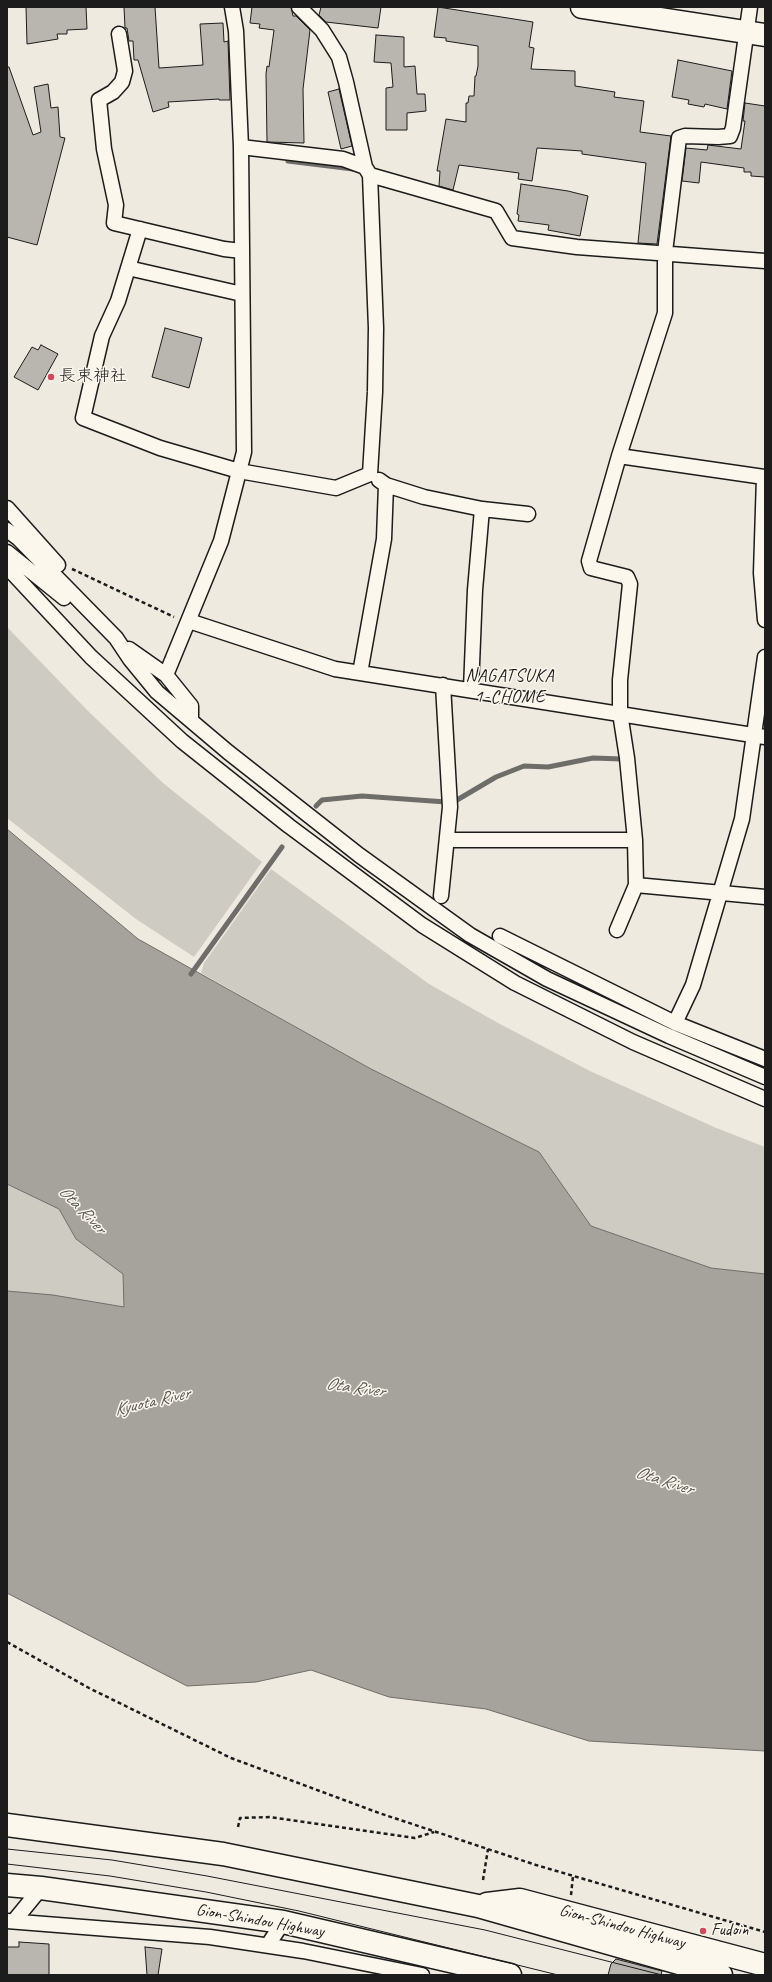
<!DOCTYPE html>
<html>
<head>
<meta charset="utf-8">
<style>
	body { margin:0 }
	#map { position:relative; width:772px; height:1982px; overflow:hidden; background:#eeeadf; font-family:Caveat,sans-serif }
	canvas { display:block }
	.frame { position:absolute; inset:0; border:8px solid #1c1c1c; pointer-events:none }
</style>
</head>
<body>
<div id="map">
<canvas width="772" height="1982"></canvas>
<div class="frame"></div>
</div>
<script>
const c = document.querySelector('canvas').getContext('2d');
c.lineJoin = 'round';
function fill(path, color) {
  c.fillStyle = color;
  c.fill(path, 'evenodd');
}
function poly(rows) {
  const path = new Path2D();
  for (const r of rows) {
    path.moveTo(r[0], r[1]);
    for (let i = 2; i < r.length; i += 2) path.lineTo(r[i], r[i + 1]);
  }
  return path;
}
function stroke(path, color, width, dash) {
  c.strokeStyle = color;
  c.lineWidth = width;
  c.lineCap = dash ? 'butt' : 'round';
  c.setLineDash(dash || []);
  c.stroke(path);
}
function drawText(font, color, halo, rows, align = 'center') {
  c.font = font + ' Caveat,"Klee One",sans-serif';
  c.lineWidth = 3;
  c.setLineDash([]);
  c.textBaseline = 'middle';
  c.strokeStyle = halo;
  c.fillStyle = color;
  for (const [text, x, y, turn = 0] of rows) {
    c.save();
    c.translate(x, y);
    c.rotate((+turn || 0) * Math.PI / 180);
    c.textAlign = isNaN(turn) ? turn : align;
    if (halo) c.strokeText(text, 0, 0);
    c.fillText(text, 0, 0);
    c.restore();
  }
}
fill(poly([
	[7,627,86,709,163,783,262,862,194,957,136,919,7,818],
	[271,869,429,984,498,1023,590,1071,714,1127,765,1147,765,1274,711,1268,591,1226,539,1152,371,1069,201,973,204,963],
	[7,1184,59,1209,76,1239,123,1274,124,1307,53,1295,7,1291]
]), '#ceccc2');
const water = poly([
	[7,829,138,939,371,1069,539,1152,591,1226,711,1268,765,1274,765,1751,589,1741,486,1709,389,1697,311,1670,256,1682,187,1686,7,1593,7,1291,53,1295,124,1307,123,1274,76,1239,59,1209,7,1184,7,829]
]);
fill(water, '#a6a39d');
stroke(water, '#6f6d69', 1);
stroke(poly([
	[288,161,353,169],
	[457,800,496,777,524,766,548,767,593,758,622,759,621,754],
	[316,806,322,800,362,796,446,802],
	[191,974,282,847]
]), '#6f6d69', 5);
const building = poly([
	[26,7,86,7,87,29,67,30,67,34,57,34,58,39,27,44,26,7],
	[124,7,155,7,159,68,203,65,200,24,223,23,224,42,228,41,230,100,219,100,219,99,168,102,169,107,153,112,138,60,134,60,133,41,129,41,127,28,125,28,124,7],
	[252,7,291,7,293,16,296,16,310,30,303,89,304,143,267,142,266,74,267,66,269,67,274,30,259,28,260,24,250,23,252,7],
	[321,7,381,7,378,28,326,22,319,15,321,7],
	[438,7,533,22,529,47,534,48,531,69,575,71,575,86,615,92,614,97,644,101,640,132,671,136,657,244,638,243,646,163,582,154,582,151,537,148,532,181,518,179,519,173,459,165,453,190,439,186,440,171,437,171,446,119,466,122,466,103,468,103,469,96,474,96,475,76,476,76,478,66,478,46,446,41,446,38,434,37,438,7],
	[376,35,404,37,404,67,415,66,417,94,425,94,426,111,407,113,407,130,386,130,386,88,393,87,391,63,374,62,376,35],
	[678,60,732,71,727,109,705,104,704,107,688,104,689,100,672,97,678,60],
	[7,67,9,67,33,135,41,132,34,87,48,84,51,108,58,107,60,137,65,138,37,245,7,237,7,67],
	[339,89,352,146,341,149,328,92,339,89],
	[745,103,765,106,765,177,751,176,751,172,744,172,744,168,701,162,699,183,682,181,686,148,707,150,708,145,741,149,745,121,743,121,745,103],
	[521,184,568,191,588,196,580,236,548,230,549,225,518,221,519,215,517,214,521,184],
	[165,328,202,338,189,388,152,377,165,328],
	[41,345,58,354,38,390,14,377,32,347,38,350,41,345],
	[19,1942,49,1944,49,1975,7,1975,7,1947,19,1947,19,1942],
	[145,1947,162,1949,158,1975,147,1975,145,1947],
	[616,1959,662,1971,661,1975,608,1975,611,1964,616,1959]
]);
fill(building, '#b9b6af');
stroke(building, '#1c1c1c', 1);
const minor = poly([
	[299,7,322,30,339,57,346,82,365,167],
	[119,34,125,71,122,82,113,92,99,100,104,149,116,205,114,223,224,249,242,251],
	[241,147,343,159,365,167,370,175,496,211,512,238,577,247,765,261],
	[140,229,118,301,102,336,83,418,160,448,239,471,336,488,370,474,375,392,376,328,370,175],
	[128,268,242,294],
	[619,456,764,477,761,573,765,620],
	[379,480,386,485,424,497,482,509,528,514],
	[7,508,58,565],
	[7,530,19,539,116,638,130,659,157,692,228,752,359,855,470,935,547,979,669,1036,765,1077],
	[7,552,64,598],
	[7,567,91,657,182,741,289,826,422,925,515,983,633,1042,765,1099],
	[189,621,335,669,765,737],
	[129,649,166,675,191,706,191,720],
	[360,673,384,539,386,485],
	[166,675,221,541,244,452,241,147,236,31,232,7],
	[471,689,475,590,482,509],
	[447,840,635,840],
	[636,885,765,897],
	[441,896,450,807,443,685],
	[617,930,636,885,635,840,627,758,620,713,620,680,630,584,627,577,591,568,589,561,619,456,665,313,665,252,679,138,685,136,718,137,730,136,733,128,750,7],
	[500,936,675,1023,765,1059],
	[675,1023,693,985,742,819,765,657],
	[7,1921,210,1937,303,1951,422,1975],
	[14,1921,41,1888],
	[268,1945,283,1922]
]);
const trunk = poly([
	[582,7,765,35],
	[7,1825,223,1854,478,1906,721,1975],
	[7,1885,41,1888,283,1922,510,1975],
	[487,1904,520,1900,765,1965]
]);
stroke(minor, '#1c1c1c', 17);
stroke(trunk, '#1c1c1c', 25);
stroke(poly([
	[72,569,174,617],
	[7,1642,89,1688,231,1758,379,1813,536,1865,765,1932],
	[238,1827,240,1818,270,1817,415,1838,434,1832],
	[483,1880,488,1849],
	[571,1895,573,1876]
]), '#1c1c1c', 2.5, [4, 3]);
stroke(minor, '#fbf7ec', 14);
stroke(trunk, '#fbf7ec', 22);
stroke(poly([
	[7,1849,112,1860,207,1876,485,1930,662,1975],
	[7,1864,110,1876,206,1892,299,1911,558,1975]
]), '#1c1c1c', 1);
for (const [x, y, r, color] of [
	[51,377,4,"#d1495b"],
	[703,1931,4,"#d1495b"]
]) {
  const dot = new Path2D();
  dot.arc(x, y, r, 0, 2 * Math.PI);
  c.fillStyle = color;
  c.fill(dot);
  stroke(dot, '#fbf7ec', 1.5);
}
drawText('17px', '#1c1c1c', '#fbf7ec', [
	["長束神社",59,377],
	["Fudoin",711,1931]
], 'left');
drawText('17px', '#1c1c1c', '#fbf7ec', [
	["Gion-Shindou Highway",260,1921,10],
	["Gion-Shindou Highway",622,1927,15]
]);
c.letterSpacing = '1px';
drawText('18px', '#1c1c1c', '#fbf7ec', [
	["NAGATSUKA",510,676],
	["1-CHOME",510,697]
]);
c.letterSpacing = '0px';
drawText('italic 18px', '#5a5956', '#fbf7ec', [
	["Ota River",82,1210,46],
	["Ota River",355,1388,8],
	["Kyuota River",152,1402,-13],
	["Ota River",664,1481,18]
]);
</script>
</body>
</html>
